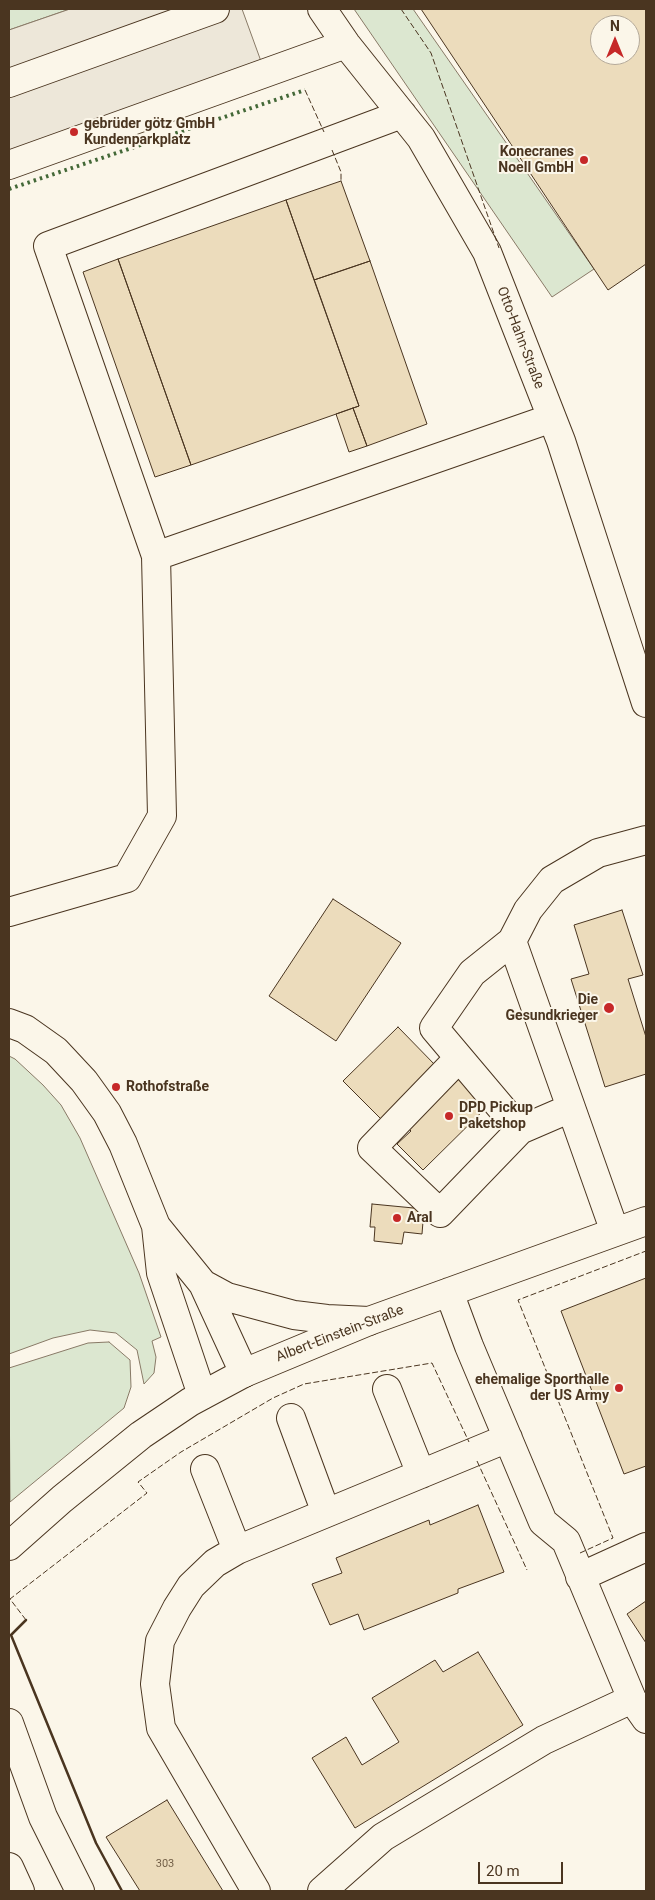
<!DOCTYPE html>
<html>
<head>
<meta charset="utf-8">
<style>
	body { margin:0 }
	#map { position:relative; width:655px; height:1900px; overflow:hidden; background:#fbf6e9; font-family:Roboto,sans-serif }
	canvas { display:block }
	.frame { position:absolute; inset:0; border:10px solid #4a3520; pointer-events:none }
	.north { position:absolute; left:590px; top:15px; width:50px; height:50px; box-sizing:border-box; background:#fbf6e9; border:1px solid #b4a999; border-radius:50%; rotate:0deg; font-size:14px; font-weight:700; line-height:20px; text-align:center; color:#4a3520 }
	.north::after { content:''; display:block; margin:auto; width:18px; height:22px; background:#c62828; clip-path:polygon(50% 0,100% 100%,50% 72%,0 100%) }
	.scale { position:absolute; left:478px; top:1862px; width:85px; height:22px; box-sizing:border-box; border:2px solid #4a3520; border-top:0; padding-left:6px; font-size:15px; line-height:18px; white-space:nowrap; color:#4a3520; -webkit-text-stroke:4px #fbf6e9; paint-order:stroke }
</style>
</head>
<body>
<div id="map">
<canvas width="655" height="1900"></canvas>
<div class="frame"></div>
<div class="north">N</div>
<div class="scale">20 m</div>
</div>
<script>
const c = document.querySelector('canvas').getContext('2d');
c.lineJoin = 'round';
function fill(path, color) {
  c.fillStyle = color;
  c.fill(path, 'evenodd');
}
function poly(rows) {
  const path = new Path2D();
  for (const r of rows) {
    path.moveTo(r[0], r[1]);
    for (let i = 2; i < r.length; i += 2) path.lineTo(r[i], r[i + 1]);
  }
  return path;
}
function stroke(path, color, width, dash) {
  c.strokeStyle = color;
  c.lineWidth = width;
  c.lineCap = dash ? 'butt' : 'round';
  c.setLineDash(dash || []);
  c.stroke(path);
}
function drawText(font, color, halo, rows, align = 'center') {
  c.font = font + ' Roboto,sans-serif';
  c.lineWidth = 4;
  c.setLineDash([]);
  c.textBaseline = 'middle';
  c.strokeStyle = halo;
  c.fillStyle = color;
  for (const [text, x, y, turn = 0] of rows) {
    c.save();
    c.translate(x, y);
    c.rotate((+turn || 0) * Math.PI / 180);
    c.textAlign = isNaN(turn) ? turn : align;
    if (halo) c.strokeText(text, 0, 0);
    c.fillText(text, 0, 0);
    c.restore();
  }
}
const green = poly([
	[9,9,70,9,9,30,9,9],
	[354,9,413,9,594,269,552,297,354,9],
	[9,1056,15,1059,43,1085,61,1105,80,1138,139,1273,161,1337,152,1341,156,1357,154,1373,144,1384,137,1350,116,1333,90,1330,53,1338,9,1354,9,1056],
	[109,1342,130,1360,131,1387,124,1408,10,1502,9,1368,88,1343,109,1342]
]);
fill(green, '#dce7d0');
stroke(green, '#887966', 1);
const parking = poly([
	[70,9,242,9,270,86,9,178,9,30,70,9]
]);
fill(parking, '#ede7d9');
stroke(parking, '#887966', 1);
const building = poly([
	[421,9,646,9,646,264,608,290,421,9],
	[600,25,630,25,630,55,600,55,600,25],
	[341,181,370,261,314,280,286,200,341,181],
	[286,200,359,406,191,465,118,259,286,200],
	[118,259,191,465,155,477,83,272,118,259],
	[370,261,427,424,367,446,353,408,359,406,314,280,370,261],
	[353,408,367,446,349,452,336,414,353,408],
	[333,899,401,943,336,1041,269,996,333,899],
	[622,910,643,975,628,979,646,1037,646,1074,605,1087,571,979,589,974,574,925,622,910],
	[398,1027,437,1067,382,1120,343,1081,398,1027],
	[474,1064,502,1092,423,1170,397,1144,411,1131,392,1112,444,1094,474,1064],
	[372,1204,424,1209,422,1234,404,1232,402,1244,374,1241,375,1227,370,1227,372,1204],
	[646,1278,646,1466,624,1474,561,1311,646,1278],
	[478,1505,504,1572,458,1589,458,1593,364,1630,358,1614,330,1625,312,1584,342,1573,336,1558,429,1520,430,1525,478,1505],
	[646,1601,646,1643,627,1614,646,1601],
	[478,1652,523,1725,355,1828,312,1758,346,1737,362,1765,399,1742,372,1698,435,1660,443,1672,478,1652],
	[167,1800,223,1891,140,1891,106,1837,167,1800]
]);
fill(building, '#ecdcbc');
stroke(building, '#4a3520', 1);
const minor = poly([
	[322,9,346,44,421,138,487,252,561,441,646,703],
	[9,83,215,9],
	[9,165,346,44],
	[156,556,48,246,402,114],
	[9,912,127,878,162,816,156,556,552,418],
	[512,941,472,973,434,1028,520,1130,571,1108],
	[459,1058,372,1148,440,1213,520,1130],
	[615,1232,512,941,528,910,552,880,598,853,646,840],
	[449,1292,469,1346,543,1522,566,1541,632,1699,646,1719],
	[244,1373,369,1321,646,1221],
	[387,1389,421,1474],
	[291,1418,326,1513],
	[205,1469,237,1550],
	[580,1577,646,1547],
	[256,1891,161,1728,155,1684,160,1641,177,1608,191,1586,215,1563,237,1550,508,1438],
	[322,1891,383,1837,544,1740,632,1699]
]);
const major = poly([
	[9,1546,62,1499,141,1435,190,1402,244,1373]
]);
const highway = poly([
	[9,1023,25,1029,56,1051,84,1081,107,1113,123,1144,156,1226,161,1273,202,1395],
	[156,1226,203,1284,244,1373],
	[203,1284,227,1297,294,1315,327,1319,369,1321],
	[9,1723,43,1817,80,1891],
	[9,1867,20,1891]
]);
stroke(minor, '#4a3520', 30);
stroke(major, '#4a3520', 30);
stroke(highway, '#4a3520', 30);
stroke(minor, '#fbf6e9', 28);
stroke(major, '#fbf6e9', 28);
stroke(highway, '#fbf6e9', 28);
stroke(poly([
	[9,189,305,90]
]), '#436837', 4, [2.5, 4]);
stroke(poly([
	[401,9,431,53,499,248],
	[305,90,324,132],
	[332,150,341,172,341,181],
	[477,1461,527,1570],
	[580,1553,613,1538,518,1300,646,1251],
	[26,1620,10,1599,147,1493,138,1482,181,1452,273,1398,304,1384,432,1363,469,1442]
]), '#4a3520', 1, [6, 2.5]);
stroke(poly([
	[26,1620,11,1635,96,1843,122,1891]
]), '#4a3520', 2.5);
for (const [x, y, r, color] of [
	[74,132,5,"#c62828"],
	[584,160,5,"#c62828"],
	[609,1008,6,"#c62828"],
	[116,1087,5,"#c62828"],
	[449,1116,5,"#c62828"],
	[397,1218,5,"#c62828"],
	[619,1388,5,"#c62828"]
]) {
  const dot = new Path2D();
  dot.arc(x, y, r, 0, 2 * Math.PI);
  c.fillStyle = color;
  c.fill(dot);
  stroke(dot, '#fbf6e9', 2);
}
drawText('11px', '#725f47', null, [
	["303",165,1864]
]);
drawText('bold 14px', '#4a3520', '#fbf6e9', [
	["gebrüder götz GmbH",84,124],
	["Kundenparkplatz",84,140],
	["Konecranes",574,152,"right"],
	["Noell GmbH",574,168,"right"],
	["Die",598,1000,"right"],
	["Gesundkrieger",598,1016,"right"],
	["Rothofstraße",126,1087],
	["DPD Pickup",459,1108],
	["Paketshop",459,1124],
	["Aral",407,1218],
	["ehemalige Sporthalle",609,1380,"right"],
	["der US Army",609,1396,"right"]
], 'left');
drawText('14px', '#4a3520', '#fbf6e9', [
	["Otto-Hahn-Straße",520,338,69],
	["Albert-Einstein-Straße",340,1334,-21]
]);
</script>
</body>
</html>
